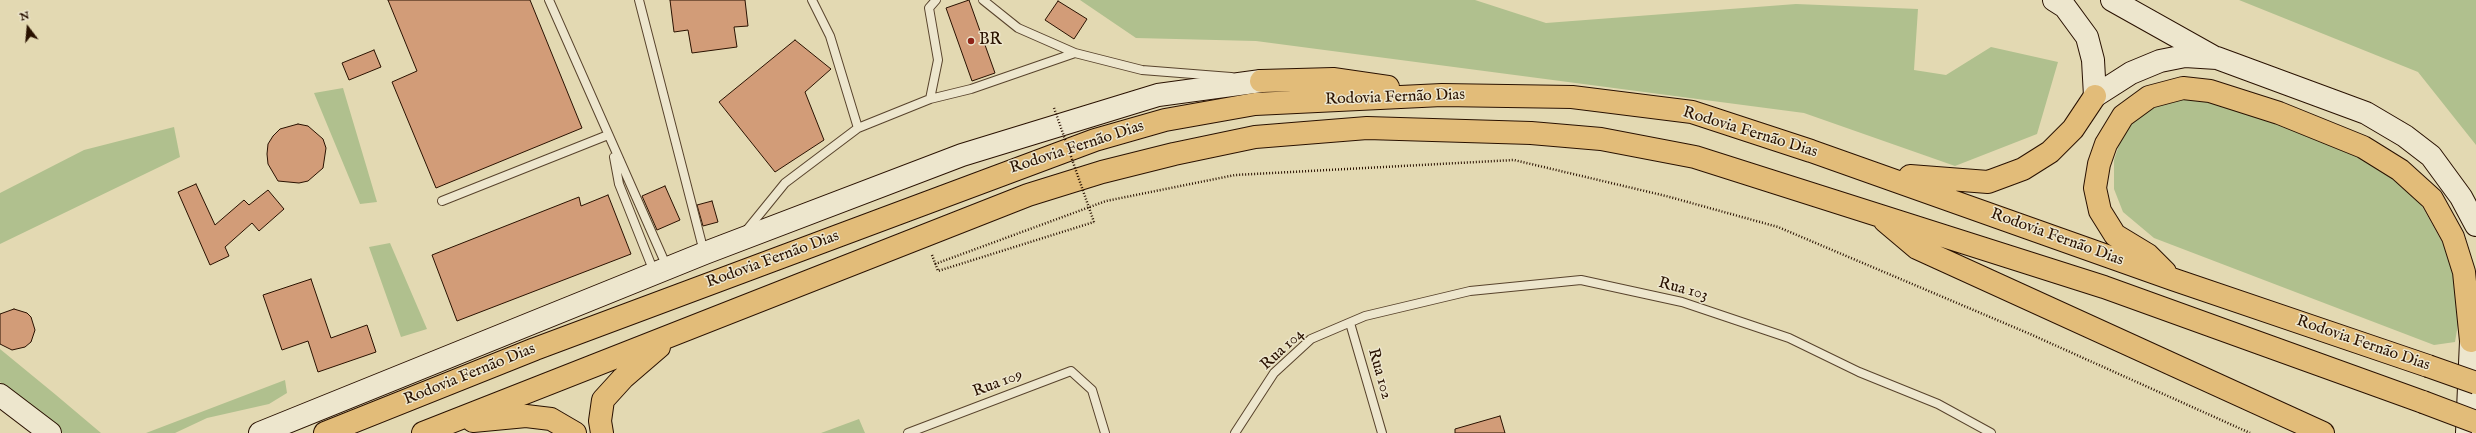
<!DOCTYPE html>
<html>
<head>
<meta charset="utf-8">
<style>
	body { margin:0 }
	#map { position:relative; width:2476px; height:433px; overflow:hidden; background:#e3d9b2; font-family:"IM FELL English",serif }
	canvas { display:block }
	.north { position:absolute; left:8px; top:8px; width:40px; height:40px; -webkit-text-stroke:3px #ede6cd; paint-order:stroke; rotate:344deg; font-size:11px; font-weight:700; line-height:16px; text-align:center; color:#291100 }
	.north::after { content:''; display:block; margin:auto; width:14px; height:18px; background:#291100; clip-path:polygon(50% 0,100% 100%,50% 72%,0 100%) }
</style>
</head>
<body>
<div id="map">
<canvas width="2476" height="433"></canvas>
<div class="north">N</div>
</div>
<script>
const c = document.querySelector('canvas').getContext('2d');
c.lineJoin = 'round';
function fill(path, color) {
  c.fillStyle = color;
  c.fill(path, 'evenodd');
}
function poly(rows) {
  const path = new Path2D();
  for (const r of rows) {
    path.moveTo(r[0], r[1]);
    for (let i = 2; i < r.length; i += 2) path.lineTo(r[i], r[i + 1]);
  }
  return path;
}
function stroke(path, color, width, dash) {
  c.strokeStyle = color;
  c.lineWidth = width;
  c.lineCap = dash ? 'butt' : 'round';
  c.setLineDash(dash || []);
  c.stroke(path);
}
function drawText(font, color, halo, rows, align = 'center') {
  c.font = font + ' "IM FELL English",serif';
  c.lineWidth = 3;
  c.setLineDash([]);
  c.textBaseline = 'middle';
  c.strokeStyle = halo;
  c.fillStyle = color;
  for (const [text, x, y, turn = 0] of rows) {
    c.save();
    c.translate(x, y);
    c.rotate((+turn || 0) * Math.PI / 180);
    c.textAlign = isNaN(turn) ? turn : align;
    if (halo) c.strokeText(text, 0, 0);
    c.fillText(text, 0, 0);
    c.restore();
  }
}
fill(poly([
	[1080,0,1475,0,1546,23,1796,4,1918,9,1914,70,1946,75,1991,47,2058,62,2037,134,1955,166,1804,113,1256,41,1136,38],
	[2239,0,2476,0,2476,145,2418,72],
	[343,88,377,202,360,204,314,93],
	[2197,95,2318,136,2378,163,2413,190,2447,251,2461,306,2455,342,2434,345,2154,238,2123,212,2114,189,2114,160,2124,130,2146,110,2168,101],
	[174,127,180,157,0,244,0,193,84,150],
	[390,243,427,329,401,337,369,247],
	[0,349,56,395,101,433,63,433,0,382],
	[285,380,287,393,269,404,207,418,175,433,146,433],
	[859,419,865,433,821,433]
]), '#b0c08e');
const building = poly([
	[388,0,530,0,582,128,436,188,392,82,417,71,388,0],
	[670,0,745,0,748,26,734,27,737,47,692,53,688,30,674,32,670,0],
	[969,0,995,73,972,81,946,8,969,0],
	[1058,1,1087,19,1074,39,1045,20,1058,1],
	[795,40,831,69,805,92,824,140,775,172,719,102,795,40],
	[374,50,381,67,349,80,342,63,374,50],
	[298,124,308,126,323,139,326,148,323,168,308,181,299,183,278,181,268,164,267,154,268,144,273,136,280,129,298,124],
	[196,184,215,225,244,200,249,205,268,190,284,209,259,231,252,223,225,247,229,256,210,265,178,192,196,184],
	[665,186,680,220,657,230,642,196,665,186],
	[608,195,631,254,457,321,432,255,579,197,581,206,608,195],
	[712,201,718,222,703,226,697,205,712,201],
	[311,279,331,338,367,325,376,352,318,372,308,341,282,350,263,295,311,279],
	[14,309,27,313,31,317,35,330,31,342,25,347,12,350,0,344,0,314,14,309],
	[1500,416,1505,433,1455,433,1455,429,1500,416]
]);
fill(building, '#d29c78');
stroke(building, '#291100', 1);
const lane = poly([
	[549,0,667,267],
	[639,0,704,252],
	[812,0,830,36,858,128],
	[983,0,1018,28,1075,53,1142,70,1231,77],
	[930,99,938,60,929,8,936,0],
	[614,157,619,184,654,272],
	[442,201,608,135],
	[746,231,785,183,858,128,930,99,971,89,1075,53],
	[1350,323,1382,433],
	[908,433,1071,371,1092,390,1105,433],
	[1235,433,1274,373,1311,339,1365,316,1470,291,1581,280,1682,302,1789,338,1859,372,1938,404,1991,433]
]);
const secondary = poly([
	[2054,0,2065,7,2087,37,2093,60,2095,96],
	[2112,0,2212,56],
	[2095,96,2131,73,2160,61,2185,56,2217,58,2366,113,2405,136,2431,156,2461,197,2476,225],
	[0,395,50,433],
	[260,433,705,253,962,155,1158,95,1261,81],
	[2467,433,2471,341]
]);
const highway = poly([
	[1261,81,1333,79,1388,87],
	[1910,176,1988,182,2023,169,2050,152,2073,129,2095,96],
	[1885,221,1917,248,2323,433],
	[2165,272,2148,255,2115,235,2100,211,2095,188,2099,164,2106,144,2123,116,2149,97,2183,88,2210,91,2279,113,2363,147,2400,170,2432,199,2453,237,2464,272,2471,341],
	[473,421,526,416,551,419,575,433],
	[325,433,535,349,1095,140,1165,120,1255,104,1442,95,1572,97,1692,112,1811,151,2172,279,2428,366],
	[423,433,1028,195,1102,172,1174,154,1255,137,1367,128,1531,133,1601,139,1695,157,2104,287,2423,402],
	[602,433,600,421,603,400,623,378,659,347]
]);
stroke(lane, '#58432c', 10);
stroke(secondary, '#291100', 24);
stroke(highway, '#291100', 24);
stroke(poly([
	[932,255,938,271,1094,222],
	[935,264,1106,201,1235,175,1514,160,1666,196,1778,227,2030,334,2250,433]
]), '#291100', 2.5, [1, 2]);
stroke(lane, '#ede6cd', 8);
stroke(secondary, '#ede6cd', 22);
stroke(highway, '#e2bc79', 22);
const highwayBridge = poly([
	[2428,366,2476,383],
	[2423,402,2476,422]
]);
stroke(highwayBridge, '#291100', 24, []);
stroke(poly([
	[1054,108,1094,222]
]), '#291100', 2.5, [1, 2]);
stroke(highwayBridge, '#e2bc79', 22);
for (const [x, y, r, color] of [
	[971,41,4,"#8f2418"]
]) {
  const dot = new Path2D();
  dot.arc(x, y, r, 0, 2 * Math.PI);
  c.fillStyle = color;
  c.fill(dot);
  stroke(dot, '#ede6cd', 1.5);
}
drawText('16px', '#291100', '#ede6cd', [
	["BR",979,41]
], 'left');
drawText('16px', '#291100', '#ede6cd', [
	["Rodovia Fernão Dias",1395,98,-2],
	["Rodovia Fernão Dias",1750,133,17],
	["Rodovia Fernão Dias",1077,148,-18],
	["Rodovia Fernão Dias",2057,238,20],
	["Rodovia Fernão Dias",773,260,-20],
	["Rua 103",1683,290,15],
	["Rodovia Fernão Dias",2363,344,19],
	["Rua 104",1283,350,-43],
	["Rua 102",1379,374,74],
	["Rodovia Fernão Dias",470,375,-22],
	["Rua 109",998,384,-21]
]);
</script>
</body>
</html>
